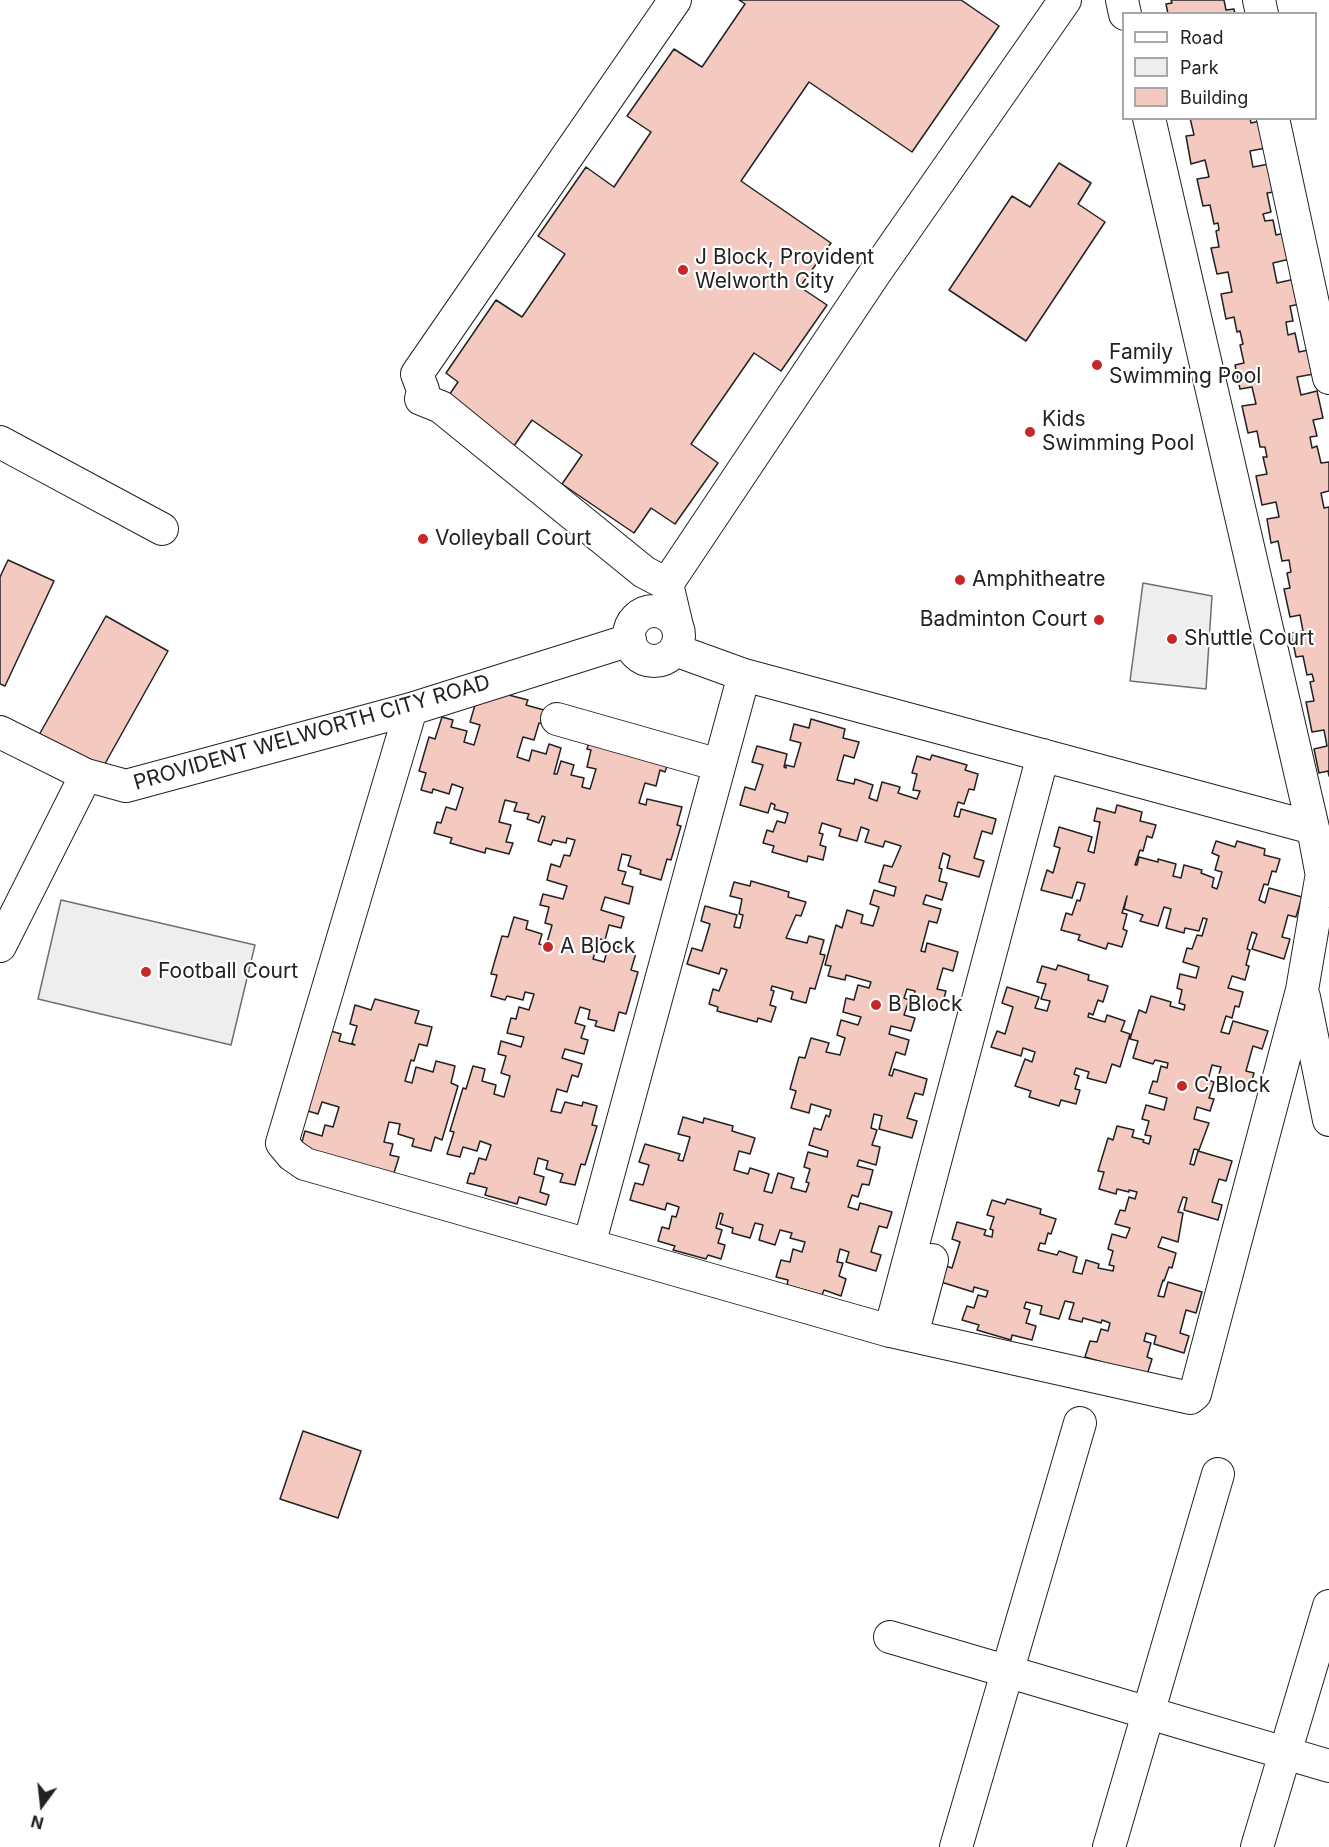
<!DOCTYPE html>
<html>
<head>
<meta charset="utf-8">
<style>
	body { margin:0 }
	#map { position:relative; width:1329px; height:1847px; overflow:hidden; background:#fff; font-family:Inter,sans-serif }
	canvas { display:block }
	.legend { position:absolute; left:1122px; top:12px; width:195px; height:108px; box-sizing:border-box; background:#fff; border:2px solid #a7a7a7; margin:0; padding:8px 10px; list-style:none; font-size:18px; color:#222 }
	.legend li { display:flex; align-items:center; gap:12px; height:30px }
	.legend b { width:30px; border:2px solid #a7a7a7 }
	.north { position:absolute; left:12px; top:1775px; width:60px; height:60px; -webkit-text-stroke:4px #fff; paint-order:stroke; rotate:195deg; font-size:16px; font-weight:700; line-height:24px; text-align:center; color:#222 }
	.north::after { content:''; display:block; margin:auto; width:21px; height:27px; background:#222; clip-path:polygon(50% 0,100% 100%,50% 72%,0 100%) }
</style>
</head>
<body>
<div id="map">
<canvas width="1329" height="1847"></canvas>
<ul class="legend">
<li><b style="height:8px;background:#fff"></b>Road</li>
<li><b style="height:16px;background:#eee"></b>Park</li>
<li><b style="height:16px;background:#f3c9c0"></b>Building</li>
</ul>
<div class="north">N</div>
</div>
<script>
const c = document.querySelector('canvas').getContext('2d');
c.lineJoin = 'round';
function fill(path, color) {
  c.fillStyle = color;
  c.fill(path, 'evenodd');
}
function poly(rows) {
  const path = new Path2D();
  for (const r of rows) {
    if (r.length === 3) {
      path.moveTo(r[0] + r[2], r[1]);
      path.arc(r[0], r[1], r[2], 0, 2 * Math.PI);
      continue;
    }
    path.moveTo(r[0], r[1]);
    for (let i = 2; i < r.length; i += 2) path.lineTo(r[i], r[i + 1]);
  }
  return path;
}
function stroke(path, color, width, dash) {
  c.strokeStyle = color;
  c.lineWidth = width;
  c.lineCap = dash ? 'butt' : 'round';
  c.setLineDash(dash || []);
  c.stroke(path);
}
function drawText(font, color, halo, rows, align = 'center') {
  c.font = font + ' Inter,sans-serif';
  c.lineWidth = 4.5;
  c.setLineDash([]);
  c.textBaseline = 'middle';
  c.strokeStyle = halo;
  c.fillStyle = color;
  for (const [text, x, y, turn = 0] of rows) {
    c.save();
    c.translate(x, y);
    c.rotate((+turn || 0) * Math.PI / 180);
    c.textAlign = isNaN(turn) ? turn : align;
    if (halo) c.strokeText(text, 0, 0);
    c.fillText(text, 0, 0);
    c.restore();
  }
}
const green = poly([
	[1143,583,1212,596,1206,689,1130,681,1143,583],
	[61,900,255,945,231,1045,38,999,61,900]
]);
fill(green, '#eee');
stroke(green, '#6f6f6f', 1.5);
const building = poly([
	[739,0,961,0,999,26,912,152,809,82,741,181,831,243,800,287,827,305,781,371,754,353,691,444,718,463,675,524,651,508,634,533,562,484,582,455,532,420,509,453,441,407,458,382,446,373,496,300,522,317,565,254,538,236,586,167,614,187,651,132,627,116,674,49,702,67,745,4,739,0],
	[1171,0,1224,0,1226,10,1234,9,1235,14,1168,14,1166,4,1172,3,1171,0],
	[1190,118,1250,118,1251,123,1260,121,1266,148,1250,151,1253,167,1269,164,1274,192,1267,193,1271,212,1263,214,1265,221,1273,220,1276,235,1285,233,1290,259,1273,263,1277,283,1295,279,1301,304,1290,306,1293,321,1286,322,1288,335,1295,333,1299,352,1308,350,1314,374,1297,377,1301,395,1317,391,1323,418,1313,420,1317,436,1310,437,1312,448,1317,446,1321,463,1329,462,1329,491,1321,493,1324,508,1329,507,1329,776,1328,771,1319,773,1314,749,1327,746,1324,730,1312,732,1306,702,1314,701,1310,682,1314,681,1312,674,1307,675,1303,656,1296,657,1291,633,1303,631,1300,615,1290,617,1284,589,1290,588,1287,573,1291,572,1289,560,1282,561,1278,541,1271,543,1267,519,1279,517,1276,502,1262,505,1256,476,1267,474,1263,457,1267,457,1265,447,1260,447,1257,431,1248,433,1242,406,1256,404,1252,387,1240,389,1235,365,1244,363,1240,345,1243,344,1240,331,1237,332,1234,317,1226,319,1221,294,1232,292,1228,272,1217,274,1211,248,1219,247,1216,231,1219,230,1218,223,1214,224,1210,205,1203,206,1197,179,1209,177,1205,160,1191,164,1186,136,1194,135,1190,118],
	[1059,163,1091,183,1078,204,1105,222,1026,341,949,290,1012,196,1030,207,1059,163],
	[8,560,54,581,5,686,0,684,0,577,8,560],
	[106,616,168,651,102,769,39,735,106,616],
	[497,692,528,700,526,705,551,712,547,725,539,723,534,740,523,737,517,757,529,761,532,750,546,754,549,744,561,748,554,774,557,774,561,761,574,765,571,775,584,778,582,787,590,789,596,769,587,767,591,750,587,749,591,735,670,757,665,772,660,770,656,786,645,783,639,803,646,805,647,799,682,807,677,825,681,826,671,860,667,859,661,880,640,874,641,870,628,866,631,856,622,854,618,870,626,872,622,884,633,887,629,904,605,897,601,910,624,917,621,928,609,925,605,940,599,939,593,959,604,962,608,948,617,951,618,947,636,953,631,970,638,972,626,1014,619,1012,614,1031,595,1026,597,1021,588,1019,590,1010,580,1007,575,1023,585,1026,581,1038,588,1040,584,1054,565,1049,562,1058,582,1064,578,1077,572,1075,567,1092,557,1089,551,1111,561,1113,565,1102,582,1106,583,1102,597,1106,592,1125,597,1126,585,1165,581,1164,575,1185,560,1182,563,1174,546,1169,548,1161,538,1158,534,1174,544,1177,540,1192,549,1195,546,1205,519,1197,517,1204,485,1195,487,1188,467,1183,470,1173,474,1174,479,1158,486,1160,491,1145,480,1141,477,1151,463,1147,460,1157,447,1154,454,1132,450,1131,463,1088,466,1089,473,1066,485,1069,482,1081,496,1085,494,1094,504,1097,510,1076,501,1073,506,1056,498,1054,501,1041,521,1047,524,1037,507,1033,511,1018,516,1019,519,1007,529,1010,534,994,525,992,523,1000,507,996,505,1000,491,996,497,975,491,974,502,936,508,937,514,917,528,921,526,929,542,934,539,944,546,946,552,925,545,923,549,907,540,905,543,894,563,899,567,886,547,880,551,864,560,867,564,855,570,856,575,840,567,838,566,843,553,840,551,845,538,841,545,817,542,816,539,823,527,819,529,814,514,811,517,803,505,800,499,822,511,825,506,842,513,843,509,854,486,848,485,853,450,843,452,838,434,833,437,822,441,823,446,807,456,810,463,788,452,784,449,794,433,789,432,793,421,790,426,773,419,771,429,737,435,739,442,717,453,720,451,727,467,731,464,742,474,745,480,725,470,722,475,705,497,692],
	[811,719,845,729,843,738,859,742,854,758,844,755,837,780,854,784,855,779,873,785,869,798,877,801,882,782,900,787,898,793,917,799,920,791,913,790,917,774,912,773,917,756,930,760,932,755,967,765,965,770,978,774,974,790,969,789,964,804,958,802,954,816,959,817,961,809,996,819,992,834,982,831,974,858,984,861,979,877,947,868,950,856,943,853,939,868,942,869,939,881,947,883,942,900,926,895,923,904,941,909,937,923,929,921,921,951,925,952,927,943,958,952,953,971,943,968,937,989,946,991,941,1009,913,1000,915,991,907,989,904,998,909,1000,904,1015,915,1018,911,1031,891,1026,889,1034,909,1040,905,1055,896,1052,889,1075,892,1076,894,1069,927,1079,923,1095,915,1093,907,1118,917,1121,912,1138,879,1129,882,1116,874,1114,871,1128,877,1130,872,1145,880,1147,876,1165,859,1160,857,1166,873,1170,869,1185,862,1184,858,1197,852,1195,848,1207,858,1210,860,1203,892,1212,887,1228,879,1226,871,1252,881,1255,876,1271,846,1262,849,1252,840,1249,837,1262,843,1263,839,1276,846,1279,841,1296,824,1290,822,1295,787,1285,788,1280,776,1277,781,1260,790,1262,793,1249,802,1252,805,1242,790,1238,792,1233,780,1230,775,1245,759,1240,763,1225,755,1223,750,1238,732,1233,733,1228,720,1224,723,1214,720,1213,716,1228,722,1230,718,1243,725,1245,721,1259,708,1255,706,1259,673,1250,675,1246,658,1241,662,1227,669,1229,672,1216,676,1217,679,1207,667,1203,665,1210,630,1200,635,1183,643,1185,649,1165,639,1162,645,1144,680,1154,678,1160,683,1161,690,1137,678,1134,683,1117,703,1123,704,1118,733,1126,732,1131,755,1138,750,1154,739,1151,734,1170,748,1174,750,1168,769,1174,764,1191,772,1193,778,1173,794,1178,791,1188,806,1192,809,1183,806,1182,810,1169,804,1167,808,1152,827,1157,828,1151,809,1145,814,1128,821,1130,826,1115,829,1117,831,1110,811,1104,809,1113,791,1108,796,1091,790,1089,799,1057,805,1058,811,1038,829,1043,826,1052,840,1055,845,1038,837,1035,841,1020,858,1025,861,1017,843,1012,846,998,854,1000,858,985,869,988,871,982,846,975,845,980,828,976,831,966,825,965,836,925,842,928,847,910,863,915,861,923,873,926,879,907,870,904,874,890,894,896,896,887,879,882,884,865,892,867,901,846,885,841,883,847,865,842,869,830,861,827,857,841,839,836,841,829,822,823,819,833,823,834,820,845,826,847,823,860,808,856,807,862,772,852,774,846,763,843,767,830,773,832,777,821,785,823,788,813,774,809,775,805,771,803,768,813,740,805,745,787,755,790,763,765,752,762,757,746,787,754,784,767,786,768,786,765,794,767,801,743,790,740,794,724,809,728,811,719],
	[1117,805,1142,812,1140,821,1156,825,1152,838,1147,836,1143,851,1140,850,1135,865,1137,865,1139,857,1158,862,1158,859,1176,864,1173,876,1181,878,1184,865,1202,870,1201,873,1214,878,1212,887,1217,889,1222,872,1215,870,1219,856,1212,853,1216,841,1235,847,1237,841,1265,849,1264,855,1280,859,1276,872,1272,871,1268,885,1264,884,1259,900,1265,903,1269,888,1302,897,1296,917,1288,915,1282,937,1290,939,1284,959,1252,949,1257,934,1252,932,1247,949,1250,950,1246,965,1249,966,1245,980,1232,976,1228,988,1243,992,1239,1007,1235,1006,1232,1018,1226,1016,1221,1032,1229,1034,1233,1021,1268,1031,1262,1049,1253,1046,1246,1071,1254,1073,1249,1091,1217,1081,1221,1067,1212,1065,1208,1080,1214,1082,1209,1098,1214,1099,1210,1111,1197,1107,1194,1119,1209,1123,1199,1150,1194,1149,1190,1164,1194,1165,1198,1151,1232,1161,1226,1181,1219,1179,1212,1202,1222,1205,1218,1220,1184,1210,1187,1198,1183,1197,1178,1212,1183,1213,1178,1242,1162,1237,1158,1247,1176,1253,1172,1268,1169,1267,1164,1281,1163,1280,1158,1296,1164,1297,1168,1282,1202,1292,1196,1313,1186,1310,1180,1333,1189,1336,1184,1353,1154,1344,1156,1336,1146,1333,1144,1341,1151,1343,1147,1357,1152,1359,1147,1375,1100,1367,1102,1362,1085,1357,1090,1341,1097,1342,1101,1329,1108,1331,1110,1323,1102,1320,1101,1323,1083,1318,1082,1322,1069,1319,1074,1303,1065,1301,1059,1319,1040,1314,1042,1306,1026,1302,1024,1308,1030,1310,1026,1323,1036,1326,1032,1340,1012,1335,1011,1340,977,1330,979,1325,962,1320,967,1306,974,1308,978,1295,986,1297,988,1291,974,1287,973,1292,941,1282,946,1266,952,1268,960,1242,952,1239,957,1222,986,1230,984,1235,992,1237,993,1230,990,1229,994,1217,987,1215,992,1200,1005,1204,1007,1199,1041,1209,1040,1214,1056,1219,1051,1234,1048,1233,1045,1244,1040,1243,1038,1250,1057,1255,1059,1251,1077,1257,1073,1272,1082,1274,1086,1260,1099,1264,1098,1268,1113,1271,1114,1266,1109,1265,1113,1251,1108,1249,1112,1234,1126,1238,1130,1228,1115,1224,1120,1210,1125,1211,1129,1197,1135,1199,1137,1192,1129,1190,1129,1192,1117,1189,1116,1194,1099,1189,1104,1172,1098,1171,1108,1138,1113,1140,1117,1126,1134,1130,1132,1137,1144,1140,1143,1142,1149,1144,1151,1136,1145,1135,1149,1121,1142,1119,1146,1105,1164,1110,1167,1098,1149,1093,1153,1081,1157,1082,1161,1066,1167,1068,1168,1063,1155,1060,1153,1064,1133,1058,1138,1041,1130,1039,1139,1010,1146,1013,1151,996,1171,1002,1170,1006,1184,1010,1185,1005,1179,1003,1182,990,1177,988,1180,974,1196,978,1199,967,1183,962,1187,948,1192,949,1197,935,1202,936,1207,919,1203,918,1199,931,1185,928,1184,933,1166,928,1171,909,1164,907,1158,926,1140,921,1143,915,1124,909,1127,896,1122,913,1127,914,1123,929,1127,931,1122,947,1108,943,1106,949,1078,940,1080,935,1061,930,1066,913,1072,915,1077,900,1080,901,1085,884,1077,882,1072,898,1041,890,1047,870,1053,873,1060,848,1054,846,1059,827,1092,837,1088,851,1094,853,1100,822,1094,821,1097,808,1115,813,1117,805],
	[751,881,789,892,788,897,806,902,801,916,796,915,786,938,807,943,809,936,824,940,820,954,825,955,815,989,810,988,806,1003,791,999,793,992,772,986,771,990,774,991,770,1005,776,1007,771,1022,758,1018,757,1022,717,1011,718,1007,709,1004,713,989,719,991,727,970,721,968,719,974,687,964,692,948,702,951,710,924,701,921,705,906,737,915,734,927,740,928,743,915,739,914,742,899,730,896,734,882,750,886,751,881],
	[1058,965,1089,975,1088,980,1108,986,1103,1002,1098,1000,1093,1015,1089,1013,1088,1017,1105,1022,1107,1015,1125,1021,1121,1031,1130,1034,1120,1067,1112,1064,1106,1083,1087,1078,1089,1072,1076,1068,1074,1074,1079,1076,1075,1089,1080,1090,1076,1104,1061,1100,1059,1106,1029,1097,1031,1091,1015,1086,1025,1059,1032,1062,1035,1052,1023,1048,1021,1056,991,1047,997,1031,1005,1034,1013,1007,1002,1003,1007,987,1039,997,1035,1008,1047,1011,1050,1001,1041,999,1046,984,1037,982,1042,966,1056,970,1058,965],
	[375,999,419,1011,415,1023,432,1027,427,1046,419,1044,414,1061,411,1060,405,1081,412,1083,416,1067,433,1072,436,1061,455,1066,451,1083,458,1086,442,1140,435,1137,431,1151,412,1146,414,1139,398,1134,400,1124,389,1122,384,1142,393,1144,390,1155,399,1157,393,1176,300,1149,305,1131,322,1136,325,1125,333,1127,339,1107,322,1102,318,1114,301,1109,324,1029,341,1034,339,1041,355,1045,352,1043,357,1026,350,1024,355,1005,371,1010,375,999],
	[303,1431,361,1451,338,1518,280,1499,303,1431]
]);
fill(building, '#f3c9c0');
stroke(building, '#222', 1.5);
const minor = poly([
	[1122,0,1125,14],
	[1259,0,1262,14],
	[1149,118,1313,828,1325,892],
	[1273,118,1329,378],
	[0,442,162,529],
	[667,584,644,572,441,407,421,399,423,390,417,374,675,0],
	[654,636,25],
	[676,622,667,584,875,273,1065,0],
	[675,650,744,675,1313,828],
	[411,709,282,1143,292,1155,305,1164,890,1331,1190,1398,1195,1394,1302,990,1322,873],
	[557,719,719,765],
	[0,732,86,775,126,786,411,709,630,640],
	[0,946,86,775],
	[1304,997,1329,1120],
	[589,1245,744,675],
	[890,1331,1043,755],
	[912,1335,932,1260],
	[890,1637,1329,1766],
	[956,1847,1080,1423],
	[1109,1847,1218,1474],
	[1257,1847,1329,1606]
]);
stroke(minor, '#222', 34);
stroke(minor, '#fff', 32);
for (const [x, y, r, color] of [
	[683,270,6,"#c62828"],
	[1097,365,6,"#c62828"],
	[1030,432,6,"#c62828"],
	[423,539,6,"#c62828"],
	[960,580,6,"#c62828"],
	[1099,620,6,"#c62828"],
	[1172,639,6,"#c62828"],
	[548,947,6,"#c62828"],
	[146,972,6,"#c62828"],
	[876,1005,6,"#c62828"],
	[1182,1086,6,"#c62828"]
]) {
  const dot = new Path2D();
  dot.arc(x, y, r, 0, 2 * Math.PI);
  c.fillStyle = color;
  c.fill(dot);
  stroke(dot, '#fff', 2);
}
drawText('21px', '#222', '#fff', [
	["J Block, Provident",695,258],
	["Welworth City",695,282],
	["Family",1109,353],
	["Swimming Pool",1109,377],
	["Kids",1042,420],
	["Swimming Pool",1042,444],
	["Volleyball Court",435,539],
	["Amphitheatre",972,580],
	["Badminton Court",1087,620,"right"],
	["Shuttle Court",1184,639],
	["A Block",560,947],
	["Football Court",158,972],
	["B Block",888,1005],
	["C Block",1194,1086]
], 'left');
drawText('21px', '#222', '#fff', [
	["PROVIDENT WELWORTH CITY ROAD",312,733,-16]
]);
</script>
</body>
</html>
